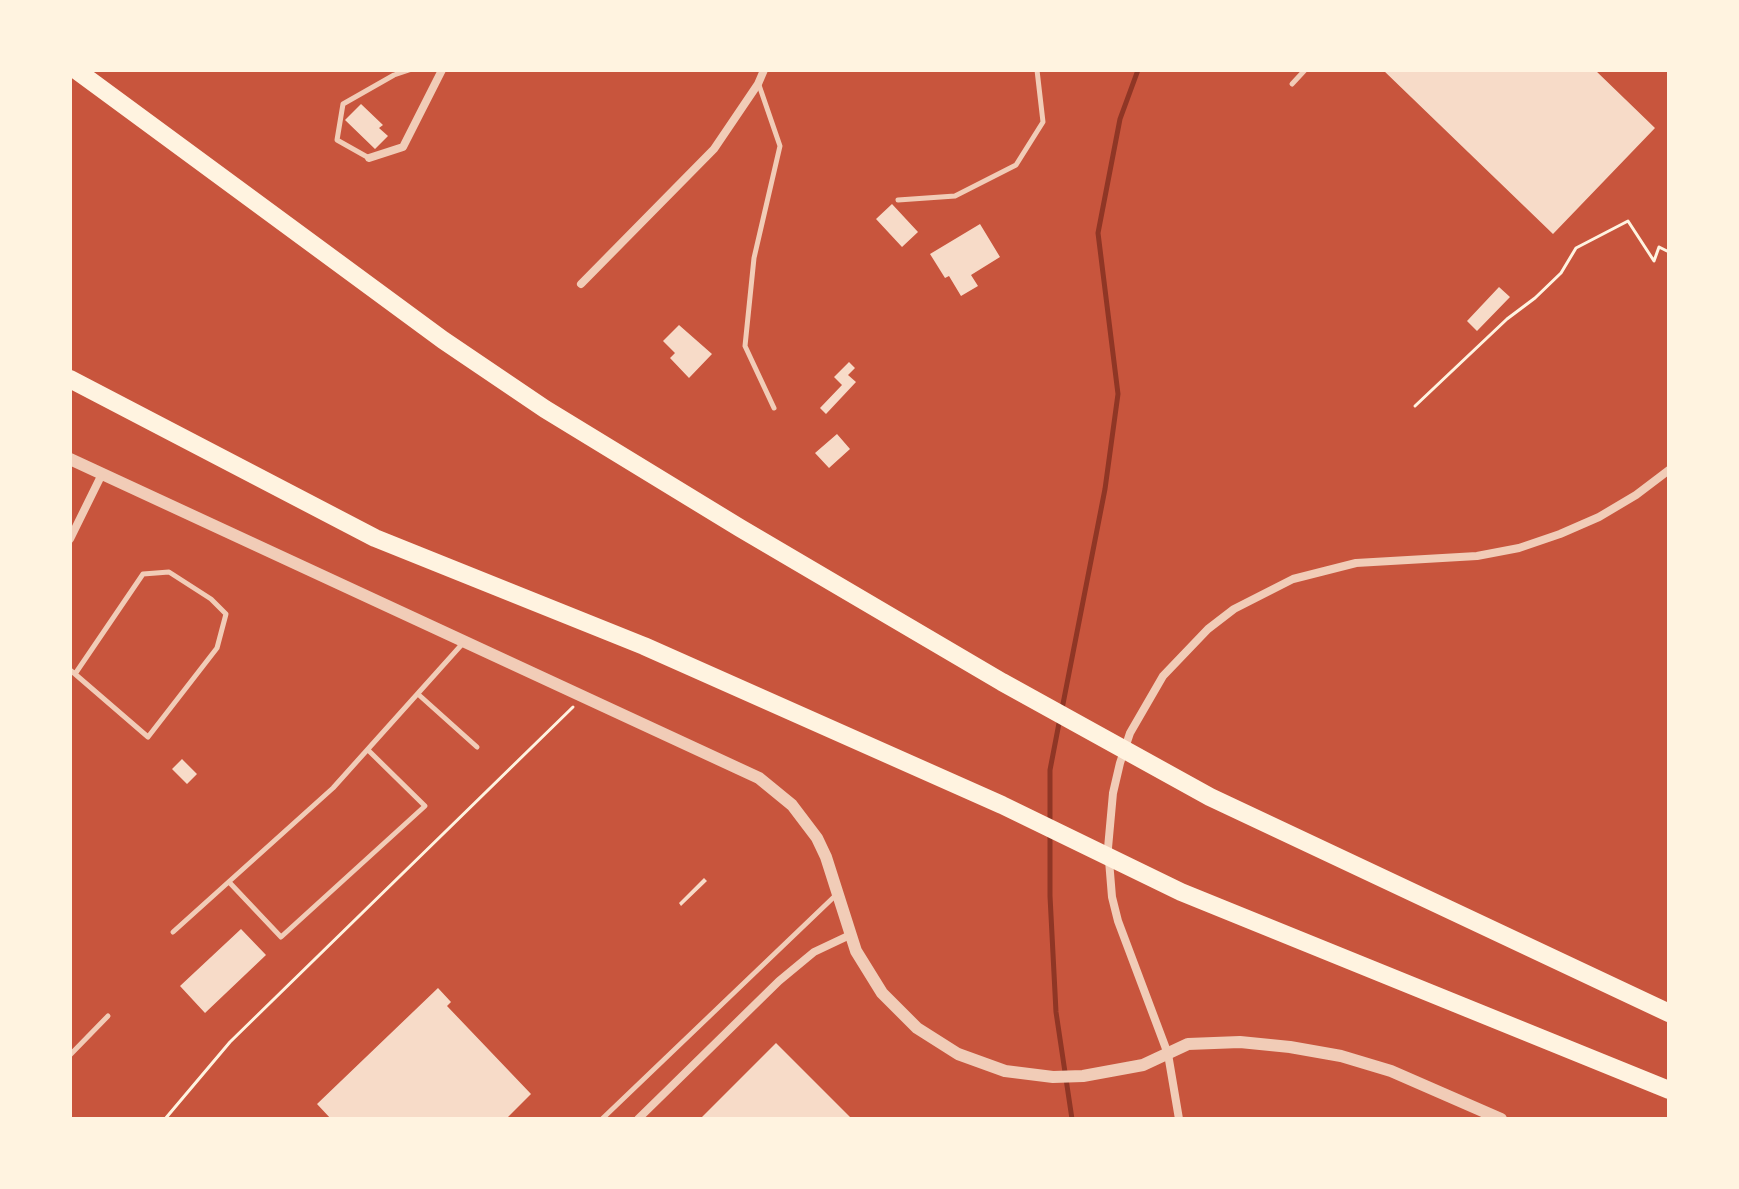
<!DOCTYPE html>
<html>
<head>
<meta charset="utf-8">
<style>
	body { margin:0 }
	#map { position:relative; width:1739px; height:1189px; overflow:hidden; background:#c8553d; font-family:"PT Sans Narrow",sans-serif }
	canvas { display:block }
	.frame { position:absolute; inset:0; border:72px solid #fff3e0; pointer-events:none }
</style>
</head>
<body>
<div id="map">
<canvas width="1739" height="1189"></canvas>
<div class="frame"></div>
</div>
<script>
const c = document.querySelector('canvas').getContext('2d');
c.lineJoin = 'round';
function poly(rows) {
  const path = new Path2D();
  for (const r of rows) {
    path.moveTo(r[0], r[1]);
    for (let i = 2; i < r.length; i += 2) path.lineTo(r[i], r[i + 1]);
  }
  return path;
}
function stroke(path, color, width, dash) {
  c.strokeStyle = color;
  c.lineWidth = width;
  c.lineCap = dash ? 'butt' : 'round';
  c.setLineDash(dash || []);
  c.stroke(path);
}
function fill(path, color) {
  c.fillStyle = color;
  c.fill(path, 'evenodd');
}
stroke(poly([
	[1062,709,1105,489,1118,394,1098,233,1120,119,1138,70],
	[1050,823,1050,770,1060,718],
	[1050,833,1050,896,1056,1012,1072,1119]
]), '#8f3625', 5);
fill(poly([
	[1383,70,1595,70,1655,128,1553,234],
	[361,104,383,125,379,128,388,136,375,149,345,120],
	[892,204,918,232,902,247,876,219],
	[980,224,1000,257,971,275,978,286,961,296,949,276,945,278,930,254],
	[1499,287,1510,297,1477,331,1467,321],
	[679,325,712,354,689,378,670,358,675,353,663,341],
	[849,362,855,368,848,375,856,382,826,414,820,408,842,385,834,377],
	[837,434,850,449,829,468,815,453],
	[182,759,197,774,187,784,172,769],
	[704,878,707,881,681,906,679,903],
	[241,929,266,955,205,1013,180,986],
	[438,988,451,1002,447,1006,531,1094,506,1119,331,1119,317,1104],
	[776,1043,852,1119,700,1119]
]), '#f7dbc8');
stroke(poly([
	[1415,406,1507,319,1535,298,1561,273,1576,248,1628,221,1654,261,1659,247,1669,252],
	[165,1119,230,1042,573,707]
]), '#fff3e0', 3);
stroke(poly([
	[1292,84,1305,70],
	[759,85,780,146,754,258,745,346,774,408],
	[369,158,337,140,343,104,394,75,409,70],
	[898,200,955,196,1016,165,1043,122,1037,70],
	[70,670,75,674,148,737,217,648,226,614,211,599,169,572,143,574,75,674],
	[419,695,477,747],
	[229,882,281,937,425,806,368,750],
	[173,932,333,788,464,642],
	[70,1055,108,1016],
	[602,1119,837,894]
]), '#f1ccb7', 5);
stroke(poly([
	[369,158,403,147,442,70],
	[581,284,714,149,758,84,764,70],
	[70,539,102,474],
	[638,1119,779,981,814,952,850,935],
	[1179,1119,1168,1054,1118,921,1112,897,1108,848,1113,793,1120,763,1130,733,1163,676,1208,629,1234,609,1293,579,1356,563,1477,556,1519,548,1560,534,1599,517,1636,495,1669,470]
]), '#f1ccb7', 8);
stroke(poly([
	[70,459,759,778,792,805,817,838,826,857,856,951,882,993,917,1028,958,1054,1005,1071,1053,1077,1083,1076,1143,1065,1188,1044,1240,1042,1290,1047,1341,1056,1391,1071,1501,1119]
]), '#f1ccb7', 12);
stroke(poly([
	[76,70,443,340,545,409,740,528,1002,682,1210,797,1669,1013],
	[70,379,375,538,644,646,1002,805,1181,892,1669,1090]
]), '#fff3e0', 18);
</script>
</body>
</html>
